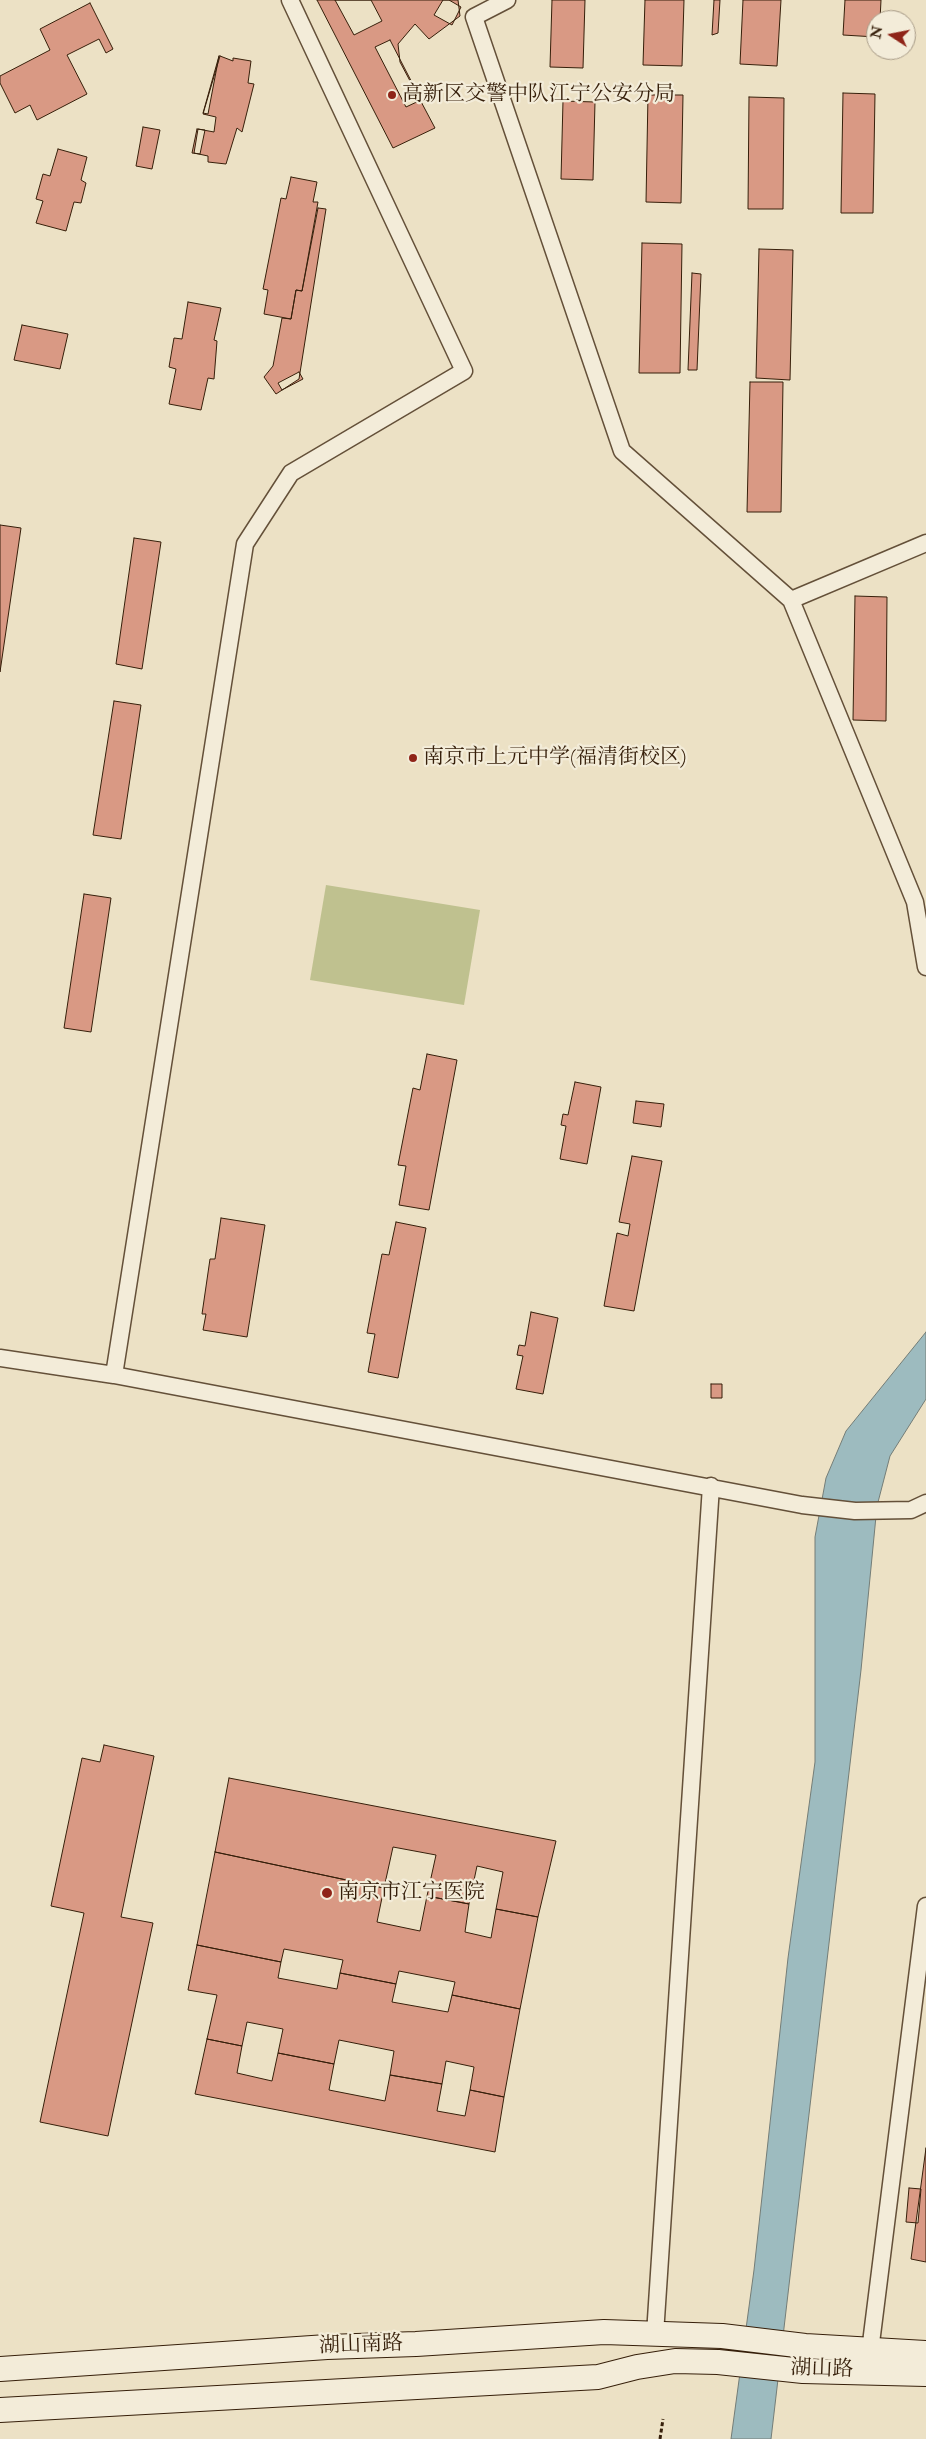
<!DOCTYPE html>
<html>
<head>
<meta charset="utf-8">
<style>
	body { margin:0 }
	#map { position:relative; width:926px; height:2439px; overflow:hidden; background:#ece1c5; font-family:"IM FELL Double Pica",serif }
	canvas { display:block }
	.north { position:absolute; left:866px; top:10px; width:50px; height:50px; box-sizing:border-box; background:#f3ecd9; border:1px solid #a79a86; border-radius:50%; rotate:281deg; font-size:14px; font-weight:700; line-height:20px; text-align:center; color:#361f0a }
	.north::after { content:''; display:block; margin:auto; width:18px; height:22px; background:#8f2418; clip-path:polygon(50% 0,100% 100%,50% 72%,0 100%) }
</style>
</head>
<body>
<div id="map">
<canvas width="926" height="2439"></canvas>
<div class="north">N</div>
</div>
<script>
const c = document.querySelector('canvas').getContext('2d');
c.lineJoin = 'round';
function fill(path, color) {
  c.fillStyle = color;
  c.fill(path, 'evenodd');
}
function poly(rows) {
  const path = new Path2D();
  for (const r of rows) {
    path.moveTo(r[0], r[1]);
    for (let i = 2; i < r.length; i += 2) path.lineTo(r[i], r[i + 1]);
  }
  return path;
}
function stroke(path, color, width, dash) {
  c.strokeStyle = color;
  c.lineWidth = width;
  c.lineCap = dash ? 'butt' : 'round';
  c.setLineDash(dash || []);
  c.stroke(path);
}
function drawText(font, color, halo, rows, align = 'center') {
  c.font = font + ' "IM FELL Double Pica","Noto Serif SC",serif';
  c.lineWidth = 4.5;
  c.setLineDash([]);
  c.textBaseline = 'middle';
  c.strokeStyle = halo;
  c.fillStyle = color;
  for (const [text, x, y, turn = 0] of rows) {
    c.save();
    c.translate(x, y);
    c.rotate((+turn || 0) * Math.PI / 180);
    c.textAlign = isNaN(turn) ? turn : align;
    if (halo) c.strokeText(text, 0, 0);
    c.fillText(text, 0, 0);
    c.restore();
  }
}
fill(poly([
	[326,885,480,910,464,1005,310,980]
]), '#bfc18f');
const water = poly([
	[926,1332,926,1399,890,1456,877,1506,861,1670,771,2439,731,2439,754,2270,788,1958,815,1762,815,1537,826,1478,846,1431,926,1332]
]);
fill(water, '#9dbbbf');
stroke(water, '#747d77', 1);
const building = poly([
	[317,0,458,0,460,16,429,39,415,24,398,44,400,62,435,128,393,148,317,0],
	[335,0,371,0,382,21,354,35,335,0],
	[443,0,449,0,461,7,452,25,434,15,443,0],
	[552,0,585,0,583,68,550,67,552,0],
	[645,0,684,0,682,66,643,65,645,0],
	[714,0,720,0,718,33,712,35,714,0],
	[743,0,781,0,777,66,740,64,743,0],
	[845,0,881,0,880,20,876,20,876,37,843,35,845,0],
	[90,3,113,49,106,53,99,39,67,55,87,94,37,120,30,105,15,113,0,83,0,76,50,50,40,29,90,3],
	[390,40,421,100,406,107,375,47,390,40],
	[219,56,208,114,203,113,219,56],
	[220,56,233,61,233,58,251,61,248,83,254,84,242,132,237,128,226,164,208,162,208,156,194,153,198,129,214,132,216,117,203,114,220,56],
	[843,93,875,94,873,213,841,213,843,93],
	[648,95,683,95,681,203,646,202,648,95],
	[749,97,784,98,783,209,748,209,749,97],
	[563,101,595,102,593,180,561,179,563,101],
	[143,127,160,130,152,169,136,166,143,127],
	[197,129,205,130,200,154,192,153,197,129],
	[58,149,87,157,81,180,86,183,81,203,74,202,66,231,36,223,43,201,36,199,43,174,50,176,58,149],
	[291,177,317,182,313,202,318,202,302,291,296,290,291,319,264,314,268,290,263,289,281,198,286,199,291,177],
	[318,208,326,209,299,379,276,394,264,377,273,366,282,318,291,319,296,290,302,291,318,208],
	[642,243,682,244,680,373,639,373,642,243],
	[759,249,793,250,790,380,756,378,759,249],
	[692,273,701,274,697,370,688,370,692,273],
	[188,302,221,308,214,340,217,341,214,379,208,378,201,410,169,404,176,369,169,367,174,338,182,339,188,302],
	[22,325,68,334,60,369,14,360,22,325],
	[299,372,303,379,282,390,278,383,299,372],
	[750,382,783,382,781,512,747,512,750,382],
	[0,525,21,528,0,672,0,525],
	[134,538,161,542,142,669,116,664,134,538],
	[855,596,887,597,886,721,853,720,855,596],
	[114,701,141,705,121,839,93,835,114,701],
	[84,894,111,898,91,1032,64,1028,84,894],
	[427,1054,457,1060,429,1210,399,1205,406,1166,398,1165,413,1088,420,1090,427,1054],
	[575,1082,601,1087,587,1164,560,1159,566,1126,561,1125,563,1114,568,1115,575,1082],
	[636,1101,664,1104,661,1127,633,1123,636,1101],
	[632,1156,662,1161,634,1311,604,1306,617,1233,628,1236,630,1224,619,1222,632,1156],
	[221,1218,265,1225,247,1337,203,1330,206,1314,202,1314,210,1259,215,1259,221,1218],
	[396,1222,426,1228,398,1378,368,1372,375,1334,367,1333,382,1254,389,1255,396,1222],
	[531,1312,558,1318,543,1394,516,1389,523,1356,517,1355,519,1345,525,1346,531,1312],
	[711,1384,722,1384,722,1398,711,1398,711,1384],
	[104,1745,154,1756,121,1917,153,1923,108,2136,40,2122,84,1913,51,1906,82,1758,100,1762,104,1745],
	[229,1778,556,1841,538,1917,496,1909,503,1872,477,1866,469,1904,427,1896,436,1855,393,1847,384,1888,215,1852,229,1778],
	[215,1852,384,1888,377,1922,420,1931,427,1896,469,1904,465,1932,491,1938,496,1909,538,1917,520,2009,452,1995,455,1982,399,1971,396,1984,340,1973,343,1960,284,1949,281,1962,197,1945,215,1852],
	[197,1945,281,1962,278,1978,337,1989,340,1973,396,1984,392,2002,448,2012,452,1995,520,2009,504,2097,470,2090,474,2067,446,2061,442,2084,390,2075,394,2051,339,2040,334,2064,278,2053,283,2029,247,2022,242,2046,207,2039,217,1995,188,1990,197,1945],
	[207,2039,242,2046,237,2073,272,2081,278,2053,334,2064,329,2090,385,2101,390,2075,442,2084,437,2111,465,2116,470,2090,504,2097,495,2152,195,2094,207,2039],
	[926,2148,926,2262,911,2259,926,2148],
	[909,2188,921,2189,918,2223,906,2222,909,2188]
]);
fill(building, '#d99984');
stroke(building, '#361f0a', 1);
const street = poly([
	[507,0,474,17,622,451,791,600,915,902,926,967],
	[791,600,926,543],
	[0,1358,114,1375,802,1505,855,1511,911,1510,926,1503],
	[114,1375,245,544,291,473,464,371,290,0],
	[655,2334,711,1486],
	[870,2351,926,1906]
]);
const secondary = poly([
	[0,2369,327,2347,416,2344,604,2332,722,2336,805,2346,926,2353],
	[0,2410,598,2377,637,2367,675,2361,718,2362,803,2371,926,2374]
]);
stroke(street, '#645039', 19);
stroke(secondary, '#361f0a', 26);
stroke(poly([
	[660,2439,663,2419]
]), '#361f0a', 3, [4, 2.5]);
stroke(street, '#f3ecd9', 16);
stroke(secondary, '#f3ecd9', 24);
for (const [x, y, r, color] of [
	[392,95,5,"#8f2418"],
	[413,758,5,"#8f2418"],
	[327,1893,6,"#8f2418"]
]) {
  const dot = new Path2D();
  dot.arc(x, y, r, 0, 2 * Math.PI);
  c.fillStyle = color;
  c.fill(dot);
  stroke(dot, '#f3ecd9', 2);
}
drawText('21px', '#361f0a', '#f3ecd9', [
	["高新区交警中队江宁公安分局",402,95],
	["南京市上元中学(福清街校区)",423,758],
	["南京市江宁医院",338,1893]
], 'left');
drawText('21px', '#361f0a', '#f3ecd9', [
	["湖山南路",361,2346,-2],
	["湖山路",822,2370,2]
]);
</script>
</body>
</html>
